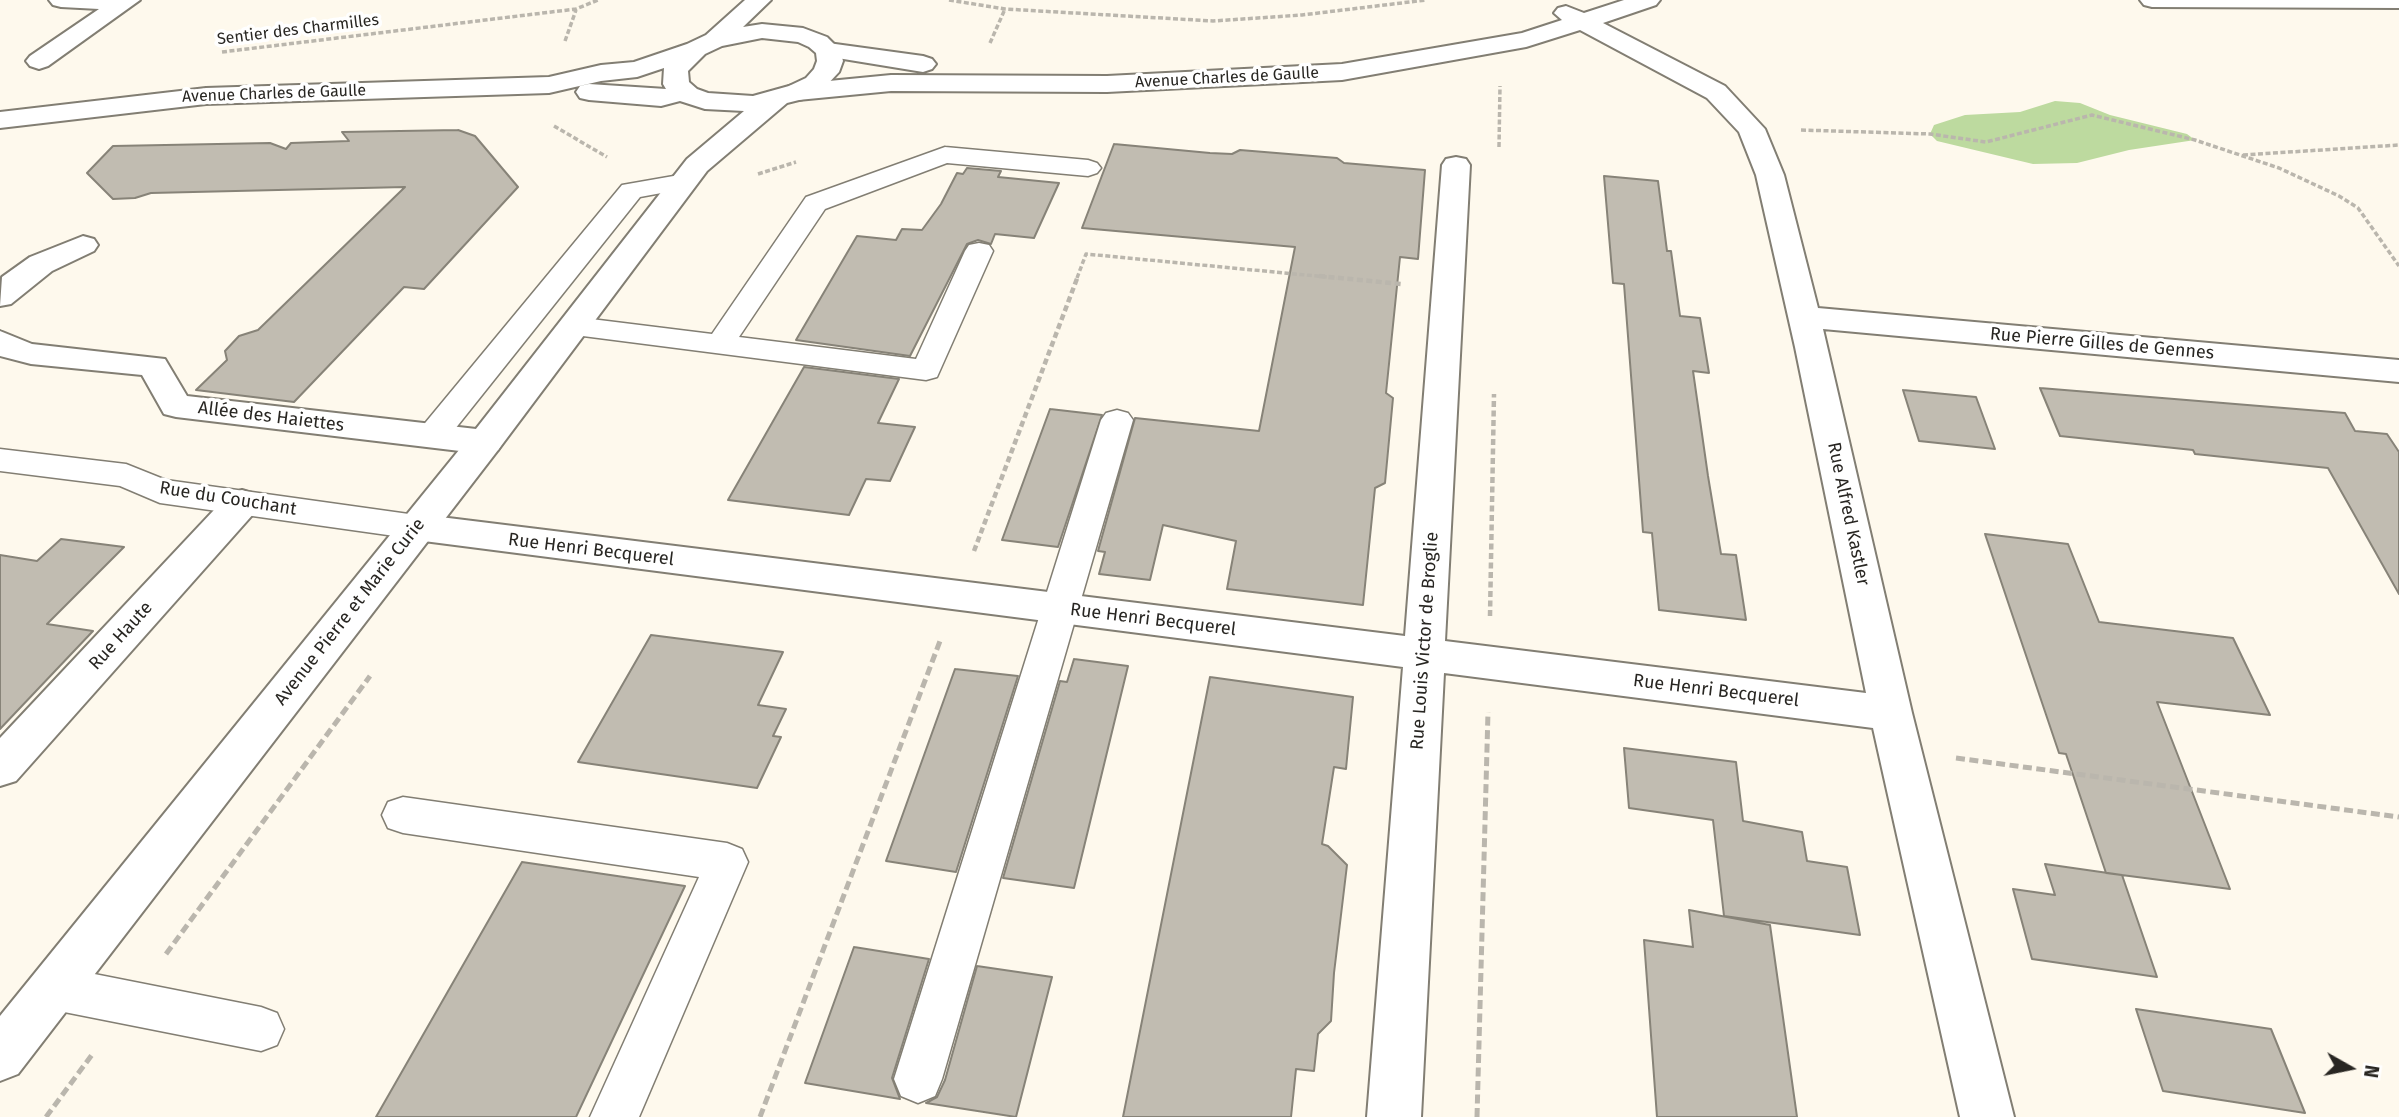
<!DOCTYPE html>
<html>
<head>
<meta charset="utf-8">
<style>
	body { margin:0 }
	#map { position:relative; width:2399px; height:1117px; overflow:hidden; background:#fef9ed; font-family:"Fira Sans",sans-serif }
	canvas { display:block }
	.north { position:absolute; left:2315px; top:1033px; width:70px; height:70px; -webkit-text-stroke:5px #fff; paint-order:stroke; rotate:99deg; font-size:19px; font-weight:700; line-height:28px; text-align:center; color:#282622 }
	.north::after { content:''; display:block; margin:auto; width:24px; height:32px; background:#282622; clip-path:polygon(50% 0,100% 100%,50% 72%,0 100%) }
</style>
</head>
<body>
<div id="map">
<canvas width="2399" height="1117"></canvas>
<div class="north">N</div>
</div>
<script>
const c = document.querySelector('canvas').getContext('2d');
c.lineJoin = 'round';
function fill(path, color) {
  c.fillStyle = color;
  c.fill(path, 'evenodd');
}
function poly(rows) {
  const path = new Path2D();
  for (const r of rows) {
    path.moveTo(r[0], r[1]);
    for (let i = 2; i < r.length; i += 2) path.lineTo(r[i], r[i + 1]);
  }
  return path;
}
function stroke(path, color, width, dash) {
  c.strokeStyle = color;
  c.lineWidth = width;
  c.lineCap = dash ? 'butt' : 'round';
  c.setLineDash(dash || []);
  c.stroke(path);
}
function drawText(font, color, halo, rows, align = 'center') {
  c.font = font + ' "Fira Sans",sans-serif';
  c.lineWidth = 7;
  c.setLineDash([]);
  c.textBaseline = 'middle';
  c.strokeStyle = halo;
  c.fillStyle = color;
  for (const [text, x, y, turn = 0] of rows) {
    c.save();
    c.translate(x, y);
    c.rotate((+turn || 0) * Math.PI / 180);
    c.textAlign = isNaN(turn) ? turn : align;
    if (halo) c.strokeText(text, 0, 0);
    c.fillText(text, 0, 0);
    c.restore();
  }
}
fill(poly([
	[2055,101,2080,103,2110,115,2187,134,2195,140,2129,150,2077,163,2033,164,1937,141,1930,134,1934,125,1965,115,2020,112]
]), '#bdda9f');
const building = poly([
	[458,130,475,136,518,187,424,289,404,287,294,402,196,390,227,360,225,351,239,336,258,330,405,187,151,193,135,198,113,199,87,173,113,146,270,143,286,149,291,143,349,141,342,132,458,130],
	[1114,144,1210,153,1232,154,1240,150,1337,158,1344,163,1425,170,1418,259,1400,257,1386,393,1393,398,1385,483,1375,488,1363,605,1227,589,1236,541,1163,525,1150,580,1099,574,1105,552,1098,551,1135,418,1259,431,1295,247,1082,228,1114,144],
	[967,168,1001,171,998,177,1059,183,1034,238,995,234,991,244,978,240,967,244,910,356,796,340,857,236,896,240,902,229,922,230,941,204,957,173,963,174,967,168],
	[1604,176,1658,181,1667,251,1671,251,1680,316,1700,318,1709,373,1693,371,1708,476,1721,554,1736,555,1746,620,1659,610,1652,533,1643,532,1624,284,1613,283,1604,176],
	[804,367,899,379,878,423,915,427,890,481,866,479,849,515,728,500,804,367],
	[2040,388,2345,413,2355,431,2387,434,2399,452,2399,594,2328,468,2195,454,2193,450,2060,436,2040,388],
	[1903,390,1976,397,1995,449,1919,441,1903,390],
	[1050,409,1102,415,1058,547,1002,540,1050,409],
	[1985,534,2068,544,2099,622,2233,638,2270,715,2157,702,2230,889,2106,873,2066,754,2059,753,1985,534],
	[61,539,124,547,47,624,93,631,0,729,0,555,37,561,61,539],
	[651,635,783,652,758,705,786,709,773,736,781,737,757,788,578,762,651,635],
	[1074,659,1128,666,1074,888,1003,878,1060,681,1067,682,1074,659],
	[955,669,1018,676,956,872,886,861,955,669],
	[1210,677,1353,697,1346,769,1334,767,1322,844,1328,846,1347,865,1334,973,1331,1021,1318,1034,1314,1071,1296,1069,1291,1117,1123,1117,1210,677],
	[1624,748,1736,762,1743,821,1802,832,1807,861,1847,867,1860,935,1724,916,1713,820,1629,808,1624,748],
	[522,862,685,886,576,1117,376,1117,522,862],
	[2045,864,2122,875,2157,977,2032,959,2013,889,2055,895,2045,864],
	[1689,910,1770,925,1797,1117,1657,1117,1644,940,1693,947,1689,910],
	[854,947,929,959,892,1078,900,1099,805,1083,854,947],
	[977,966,1052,977,1016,1117,926,1103,937,1097,945,1080,977,966],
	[2136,1009,2271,1029,2305,1113,2163,1091,2136,1009]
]);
fill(building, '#c1bcb1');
stroke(building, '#878378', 2);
const lane = poly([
	[945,147,1088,160,1097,163,1101,168,1097,173,1088,176,947,163,825,209,739,337,916,359,965,251,969,245,979,243,989,245,993,251,937,377,926,380,575,335,565,332,560,326,565,320,575,317,712,334,806,197,945,147],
	[685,174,694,177,698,182,694,187,640,197,443,444,432,447,421,444,416,436,421,428,622,185,685,174],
	[1117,410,1128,413,1133,420,942,1079,935,1096,918,1103,901,1096,894,1079,1101,420,1106,413,1117,410],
	[0,449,126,464,166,480,416,515,428,518,433,527,428,536,416,539,160,503,120,486,0,471,0,449],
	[403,797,727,843,742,849,748,862,639,1117,590,1117,699,877,403,833,388,828,382,815,388,802,403,797],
	[54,966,261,1007,277,1013,284,1029,277,1045,261,1051,54,1010,38,1003,31,988,38,973,54,966]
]);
const street = poly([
	[49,0,140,0,48,66,39,69,30,66,26,61,30,56,99,9,61,7,53,5,49,0],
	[1624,0,1660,0,1656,5,1603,23,1725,86,1765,129,1784,175,1818,308,2399,360,2399,382,1823,329,1912,713,2014,1117,1960,1117,1873,728,1444,673,1421,1117,1367,1117,1403,667,416,540,403,537,397,527,403,517,416,514,1405,636,1442,165,1446,159,1456,157,1466,159,1470,165,1445,641,1866,693,1795,347,1756,175,1739,132,1707,98,1580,30,1526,47,1342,80,1107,92,891,91,798,100,789,98,785,92,789,86,798,84,891,75,1107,76,1342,64,1522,33,1562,20,1554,13,1558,8,1566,6,1584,13,1624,0],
	[2140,0,2399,0,2399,8,2152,7,2144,5,2140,0],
	[828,43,923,56,932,59,936,64,932,69,923,72,819,55,816,50,819,45,828,43],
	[83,236,94,239,98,245,94,251,52,271,11,304,0,306,2,277,30,257,83,236],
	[0,331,32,344,165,359,187,396,485,430,498,434,503,442,498,450,485,454,176,417,164,414,142,375,31,364,0,356,0,331],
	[242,490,255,494,261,503,255,512,16,781,0,786,0,738,229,494,242,490]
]);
const secondary = poly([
	[745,0,771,0,743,27,762,24,803,28,827,37,840,50,843,61,839,72,824,88,807,98,787,103,707,171,498,450,18,1074,0,1081,0,1016,472,434,687,159,744,111,705,109,680,101,661,106,589,100,580,98,576,92,580,86,589,84,666,89,663,84,664,68,637,77,601,81,549,93,206,104,0,128,0,112,206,88,549,77,601,65,634,62,687,44,706,35,745,0],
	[762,38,798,42,809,47,816,53,817,61,814,69,806,78,789,86,753,96,708,93,697,89,689,82,688,71,705,54,722,46,762,38]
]);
stroke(lane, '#827e73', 3);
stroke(street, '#827e73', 4);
stroke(secondary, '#827e73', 4);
stroke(poly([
	[949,0,1005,9,1213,21,1302,15,1426,0],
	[565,41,576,10],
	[990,43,1005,9],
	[222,52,576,9,598,0],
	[554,126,607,157],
	[1801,130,1930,134,1986,142,2092,115,2195,140,2279,168,2339,196,2358,208,2399,266],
	[1499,147,1500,86],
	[2243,155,2399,145],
	[758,174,796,162],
	[1077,278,1086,254,1337,278]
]), '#bab6ad', 3.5, [5, 2.5]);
stroke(poly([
	[1319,276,1401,284],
	[974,551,1078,276],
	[1490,616,1494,394]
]), '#bab6ad', 4.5, [6, 3.5]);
stroke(poly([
	[1956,758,2399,817],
	[166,954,370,676],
	[46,1117,94,1052],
	[760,1117,940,641],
	[1477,1117,1488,712]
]), '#bab6ad', 5, [9, 4.5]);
fill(lane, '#fff');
fill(street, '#fff');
fill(secondary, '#fff');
drawText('16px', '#282622', '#fff', [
	["Sentier des Charmilles",298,30,-7],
	["Avenue Charles de Gaulle",1227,78,-3],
	["Avenue Charles de Gaulle",274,94,-2]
]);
drawText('18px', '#282622', '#fff', [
	["Rue Pierre Gilles de Gennes",2102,344,5],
	["Allée des Haiettes",271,417,7],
	["Rue du Couchant",228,499,9],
	["Rue Alfred Kastler",1848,514,78],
	["Rue Henri Becquerel",591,550,7],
	["Avenue Pierre et Marie Curie",350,612,-52],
	["Rue Henri Becquerel",1153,620,7],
	["Rue Haute",121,636,-48],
	["Rue Louis Victor de Broglie",1425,641,-86],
	["Rue Henri Becquerel",1716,691,7]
]);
</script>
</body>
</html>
